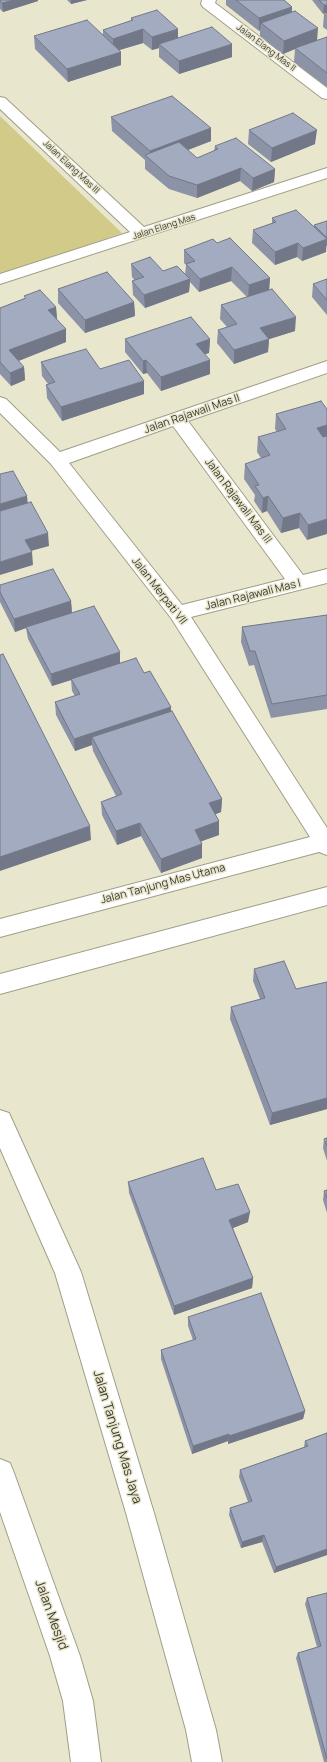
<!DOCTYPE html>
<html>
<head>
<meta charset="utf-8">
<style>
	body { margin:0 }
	canvas { display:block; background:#e9e6ce }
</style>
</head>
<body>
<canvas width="327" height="1762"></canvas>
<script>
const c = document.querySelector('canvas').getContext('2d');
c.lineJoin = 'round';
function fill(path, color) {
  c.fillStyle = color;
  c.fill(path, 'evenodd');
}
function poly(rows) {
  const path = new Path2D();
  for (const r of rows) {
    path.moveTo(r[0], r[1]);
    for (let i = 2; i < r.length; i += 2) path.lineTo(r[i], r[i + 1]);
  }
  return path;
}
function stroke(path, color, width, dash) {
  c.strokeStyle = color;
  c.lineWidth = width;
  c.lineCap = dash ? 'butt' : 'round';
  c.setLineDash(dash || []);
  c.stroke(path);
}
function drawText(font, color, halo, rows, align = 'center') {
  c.font = font + ' Manrope,sans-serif';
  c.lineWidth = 3;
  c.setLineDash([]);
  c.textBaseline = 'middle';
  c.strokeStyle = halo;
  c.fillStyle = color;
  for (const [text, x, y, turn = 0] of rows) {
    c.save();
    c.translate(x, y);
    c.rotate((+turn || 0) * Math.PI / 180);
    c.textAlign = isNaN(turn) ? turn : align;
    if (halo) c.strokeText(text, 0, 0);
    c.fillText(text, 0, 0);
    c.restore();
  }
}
fill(poly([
	[0,116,122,233,0,276]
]), '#d2ca89');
const minor = poly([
	[202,0,216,0,215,3,327,88,327,99,322,98,203,7,201,4,202,0],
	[0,97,5,98,144,227,327,168,327,178,0,284,0,274,130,232,0,109,0,97],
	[327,361,327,373,188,421,303,575,327,569,327,583,191,617,327,828,327,855,319,852,0,937,0,919,310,837,171,618,51,464,0,413,0,397,6,399,60,452,327,361],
	[173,426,285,579,182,605,69,463,173,426],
	[327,887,327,905,0,994,0,974,327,887],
	[0,1110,9,1113,81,1272,154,1513,216,1730,222,1762,192,1762,186,1730,126,1513,55,1273,0,1148,0,1110],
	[0,1459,10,1463,14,1473,80,1656,93,1701,101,1762,71,1762,63,1701,50,1656,0,1512,0,1459]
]);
stroke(minor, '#a19e87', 2);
fill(minor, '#fff');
fill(poly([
	[0,0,38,0,38,1,3,12,0,9],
	[67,0,87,0,71,4],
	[226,0,284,0,292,7,292,12,317,41,327,37,327,87,294,62,295,49,283,54,260,36,260,30,259,31,226,5],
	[312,0,327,0,323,14],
	[327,13,327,30,323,27,324,14],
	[131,18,178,38,232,57,179,74,159,57,159,48,152,50,143,43,119,50,121,52,121,65,68,82,35,49,34,36,103,36,103,30,131,21],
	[111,117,211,128,211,141,188,150,197,158,214,151,215,146,275,169,274,182,252,191,240,181,197,198,169,189,145,169,145,160,112,131],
	[249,130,315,144,271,162,248,144],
	[272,218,314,227,314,225,327,221,327,246,326,246,326,252,302,261,297,257,275,265,252,243,253,230,272,223],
	[217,243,270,278,269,290,295,331,269,339,268,352,234,364,217,343,218,330,227,327,220,319,221,305,247,297,231,281,199,292,190,282,189,292,145,308,133,295,132,281,135,281,132,277,131,264,163,271,185,275,186,265,184,263,184,250],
	[327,279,327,315,312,297,313,284],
	[58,289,134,302,135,316,85,333,58,303],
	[24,296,56,307,57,320,66,329,66,342,18,361,24,367,25,380,11,386,0,374,0,308,25,298],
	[125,339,210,339,209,353,205,354,210,374,161,391,147,373,143,374,125,352],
	[41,362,100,369,144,394,62,421,47,398,46,385,48,384,42,376],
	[321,401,307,540,299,528,281,533,267,511,262,513,254,501,255,495,244,479,245,464,261,458,257,452,258,437,277,432,275,429,276,414],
	[0,592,71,601,72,613,120,663,144,673,171,707,171,711,222,799,221,812,215,814,219,835,201,841,202,844,202,858,161,873,141,836,117,845,102,815,101,802,116,796,93,751,92,745,75,751,56,715,55,702,75,696,72,691,71,680,52,686,28,639,26,628,15,632,0,602],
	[327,615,327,709,271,718,254,665,249,666,241,642,242,627],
	[254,969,296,989,327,982,327,1109,270,1125,230,1019,231,1007,260,999,253,981],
	[327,1138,327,1161,323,1148,324,1139],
	[128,1182,248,1222,233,1228,253,1278,252,1288,174,1315,129,1193],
	[327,1190,327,1213,323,1200,324,1191],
	[188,1317,305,1411,303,1419,228,1444,228,1441,192,1454,161,1359,161,1350,193,1340,188,1326],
	[327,1433,327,1555,274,1573,262,1542,241,1548,229,1515,230,1508,248,1502,239,1477,240,1470,304,1447,305,1441],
	[327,1593,327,1762,324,1762,296,1658,298,1653,317,1647,305,1604,307,1598]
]), '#8c93a6');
fill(poly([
	[14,0,38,0,38,1,3,12,2,3],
	[71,0,87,0,71,4],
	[324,5,327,5,327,13,323,14],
	[292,7,292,20,261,23,260,30,259,31,259,18],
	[318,28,317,42,295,48,295,49,283,54,284,41],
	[143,29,143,43,113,52,113,39],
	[178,29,178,42,159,44,159,48,152,50,152,37],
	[232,44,232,57,179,74,179,61],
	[121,52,121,65,68,82,67,69],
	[211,128,211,141,154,163,150,159,150,151],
	[317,130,315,144,271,162,272,148],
	[241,168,240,181,197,198,197,185],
	[275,169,274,182,252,191,253,178],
	[327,239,326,252,302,261,303,248],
	[298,243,297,257,275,265,275,252],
	[232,267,231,281,199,292,200,279],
	[270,278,269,291,248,299,249,285],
	[190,279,189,292,145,308,144,295],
	[134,302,135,316,85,333,85,320],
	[56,307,57,320,48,310],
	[296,317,295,331,260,342,260,328],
	[66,329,66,342,11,364,9,350],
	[210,339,209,353,196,357,196,344],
	[269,339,268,352,234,364,234,350],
	[146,360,147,373,143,374,143,361],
	[210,360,210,374,161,391,161,377],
	[24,367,25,380,11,386,10,373],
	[144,381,144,394,62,421,61,407],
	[327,425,327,440,315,444,317,428],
	[27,496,28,505,0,513,0,504],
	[268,496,267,511,262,513,263,498],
	[300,513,299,528,281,533,283,518],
	[327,519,327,534,307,540,308,525],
	[48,533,49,546,27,552,25,540],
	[32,552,33,565,0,575,0,562],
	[71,601,72,614,26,627,26,628,15,632,14,619],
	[120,652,120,665,71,679,71,680,52,686,51,674],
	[171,707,171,719,92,737,92,745,75,751,74,739],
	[222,799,221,812,209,817,209,803],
	[219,821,219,835,194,844,195,830],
	[140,823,141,836,117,845,116,831],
	[90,826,91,840,0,871,0,857],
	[202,844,202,858,161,873,161,859],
	[327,1098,327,1109,270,1125,272,1113],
	[250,1212,248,1222,228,1230,229,1220],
	[253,1278,252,1288,174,1315,174,1306],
	[305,1411,303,1419,228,1444,229,1436],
	[229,1434,228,1441,192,1454,193,1446],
	[264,1535,262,1542,241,1548,242,1542],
	[327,1549,327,1555,274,1573,276,1567]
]), '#727887');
const building = poly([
	[0,0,14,0,2,3,0,1,0,0],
	[236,0,284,0,292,7,259,18,236,0],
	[319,0,327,0,327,5,324,5,319,0],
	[157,10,178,29,152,37,143,29,113,39,103,30,133,20,131,18,157,10],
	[295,11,318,28,284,41,261,23,295,11],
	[87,20,121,52,67,69,34,36,87,20],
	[212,27,232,44,179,61,159,44,212,27],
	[327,37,327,73,295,48,327,37],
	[172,96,211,128,150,151,111,117,172,96],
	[293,113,317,130,272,148,249,130,293,113],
	[236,138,275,169,253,178,241,168,197,185,169,176,145,155,179,142,197,158,218,149,215,146,236,138],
	[296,210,327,239,303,248,298,243,275,252,253,230,276,222,272,218,296,210],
	[327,221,327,238,314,225,327,221],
	[230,238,270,278,249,285,232,267,200,279,186,264,195,261,184,250,213,239,217,243,230,238],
	[150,257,163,271,177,266,190,279,144,295,132,281,144,277,131,264,150,257],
	[107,272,134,302,85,320,58,289,107,272],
	[327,279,327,300,313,284,327,279],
	[272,289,296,317,260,328,269,339,234,350,218,330,237,324,221,305,272,289],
	[40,290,56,307,48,310,66,329,9,350,24,367,10,373,0,362,0,308,26,298,24,296,40,290],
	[191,317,210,339,196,344,210,360,161,377,146,360,143,361,125,339,191,317],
	[86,349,100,369,129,360,144,381,61,407,46,385,55,382,41,362,86,349],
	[321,401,327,409,327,425,317,428,323,437,326,436,327,437,327,519,308,525,300,513,283,518,268,496,263,498,255,486,259,485,245,464,270,455,258,437,286,429,276,414,321,401],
	[13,471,27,496,0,504,0,474,13,471],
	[31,502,48,533,25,540,32,552,0,562,0,511,31,502],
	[53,569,71,601,14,619,0,592,0,585,53,569],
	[94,606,120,652,51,674,26,627,94,606],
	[327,615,327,695,272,704,255,651,250,651,242,627,327,615],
	[3,654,90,826,0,857,0,655,3,654],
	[136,658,144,673,150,671,171,707,74,739,55,702,80,694,71,679,136,658],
	[172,711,222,799,209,803,219,821,195,830,202,844,161,859,140,823,116,831,101,802,122,794,92,737,172,711],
	[284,961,296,989,327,982,327,1098,272,1113,231,1007,265,998,254,969,284,961],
	[327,1138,327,1146,324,1139,327,1138],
	[203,1158,216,1190,238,1184,250,1212,229,1220,253,1278,174,1306,128,1182,203,1158],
	[327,1190,327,1198,324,1191,327,1190],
	[261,1293,305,1411,229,1436,229,1434,193,1446,161,1350,196,1339,188,1317,261,1293],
	[327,1433,327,1549,276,1567,264,1535,242,1542,230,1508,252,1501,240,1470,308,1446,305,1441,327,1433],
	[327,1593,327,1759,298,1653,321,1646,307,1598,327,1593]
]);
fill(building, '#a3abc1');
stroke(building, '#727887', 1);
drawText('9px', '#3d3c32', '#e9e6ce', [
	["Jalan Elang Mas II",266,48,37],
	["Jalan Elang Mas III",71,167,43],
	["Jalan Elang Mas",164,227,-18]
]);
drawText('11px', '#3d3c32', '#e9e6ce', [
	["Jalan Rajawali Mas II",192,414,-19],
	["Jalan Rajawali Mas III",238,501,53],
	["Jalan Merpati VII",159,591,52],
	["Jalan Rajawali Mas I",253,595,-14],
	["Jalan Tanjung Mas Utama",163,884,-15]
]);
drawText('13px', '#3d3c32', '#e9e6ce', [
	["Jalan Tanjung Mas Jaya",117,1437,73],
	["Jalan Mesjid",51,1615,70]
]);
</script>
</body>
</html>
